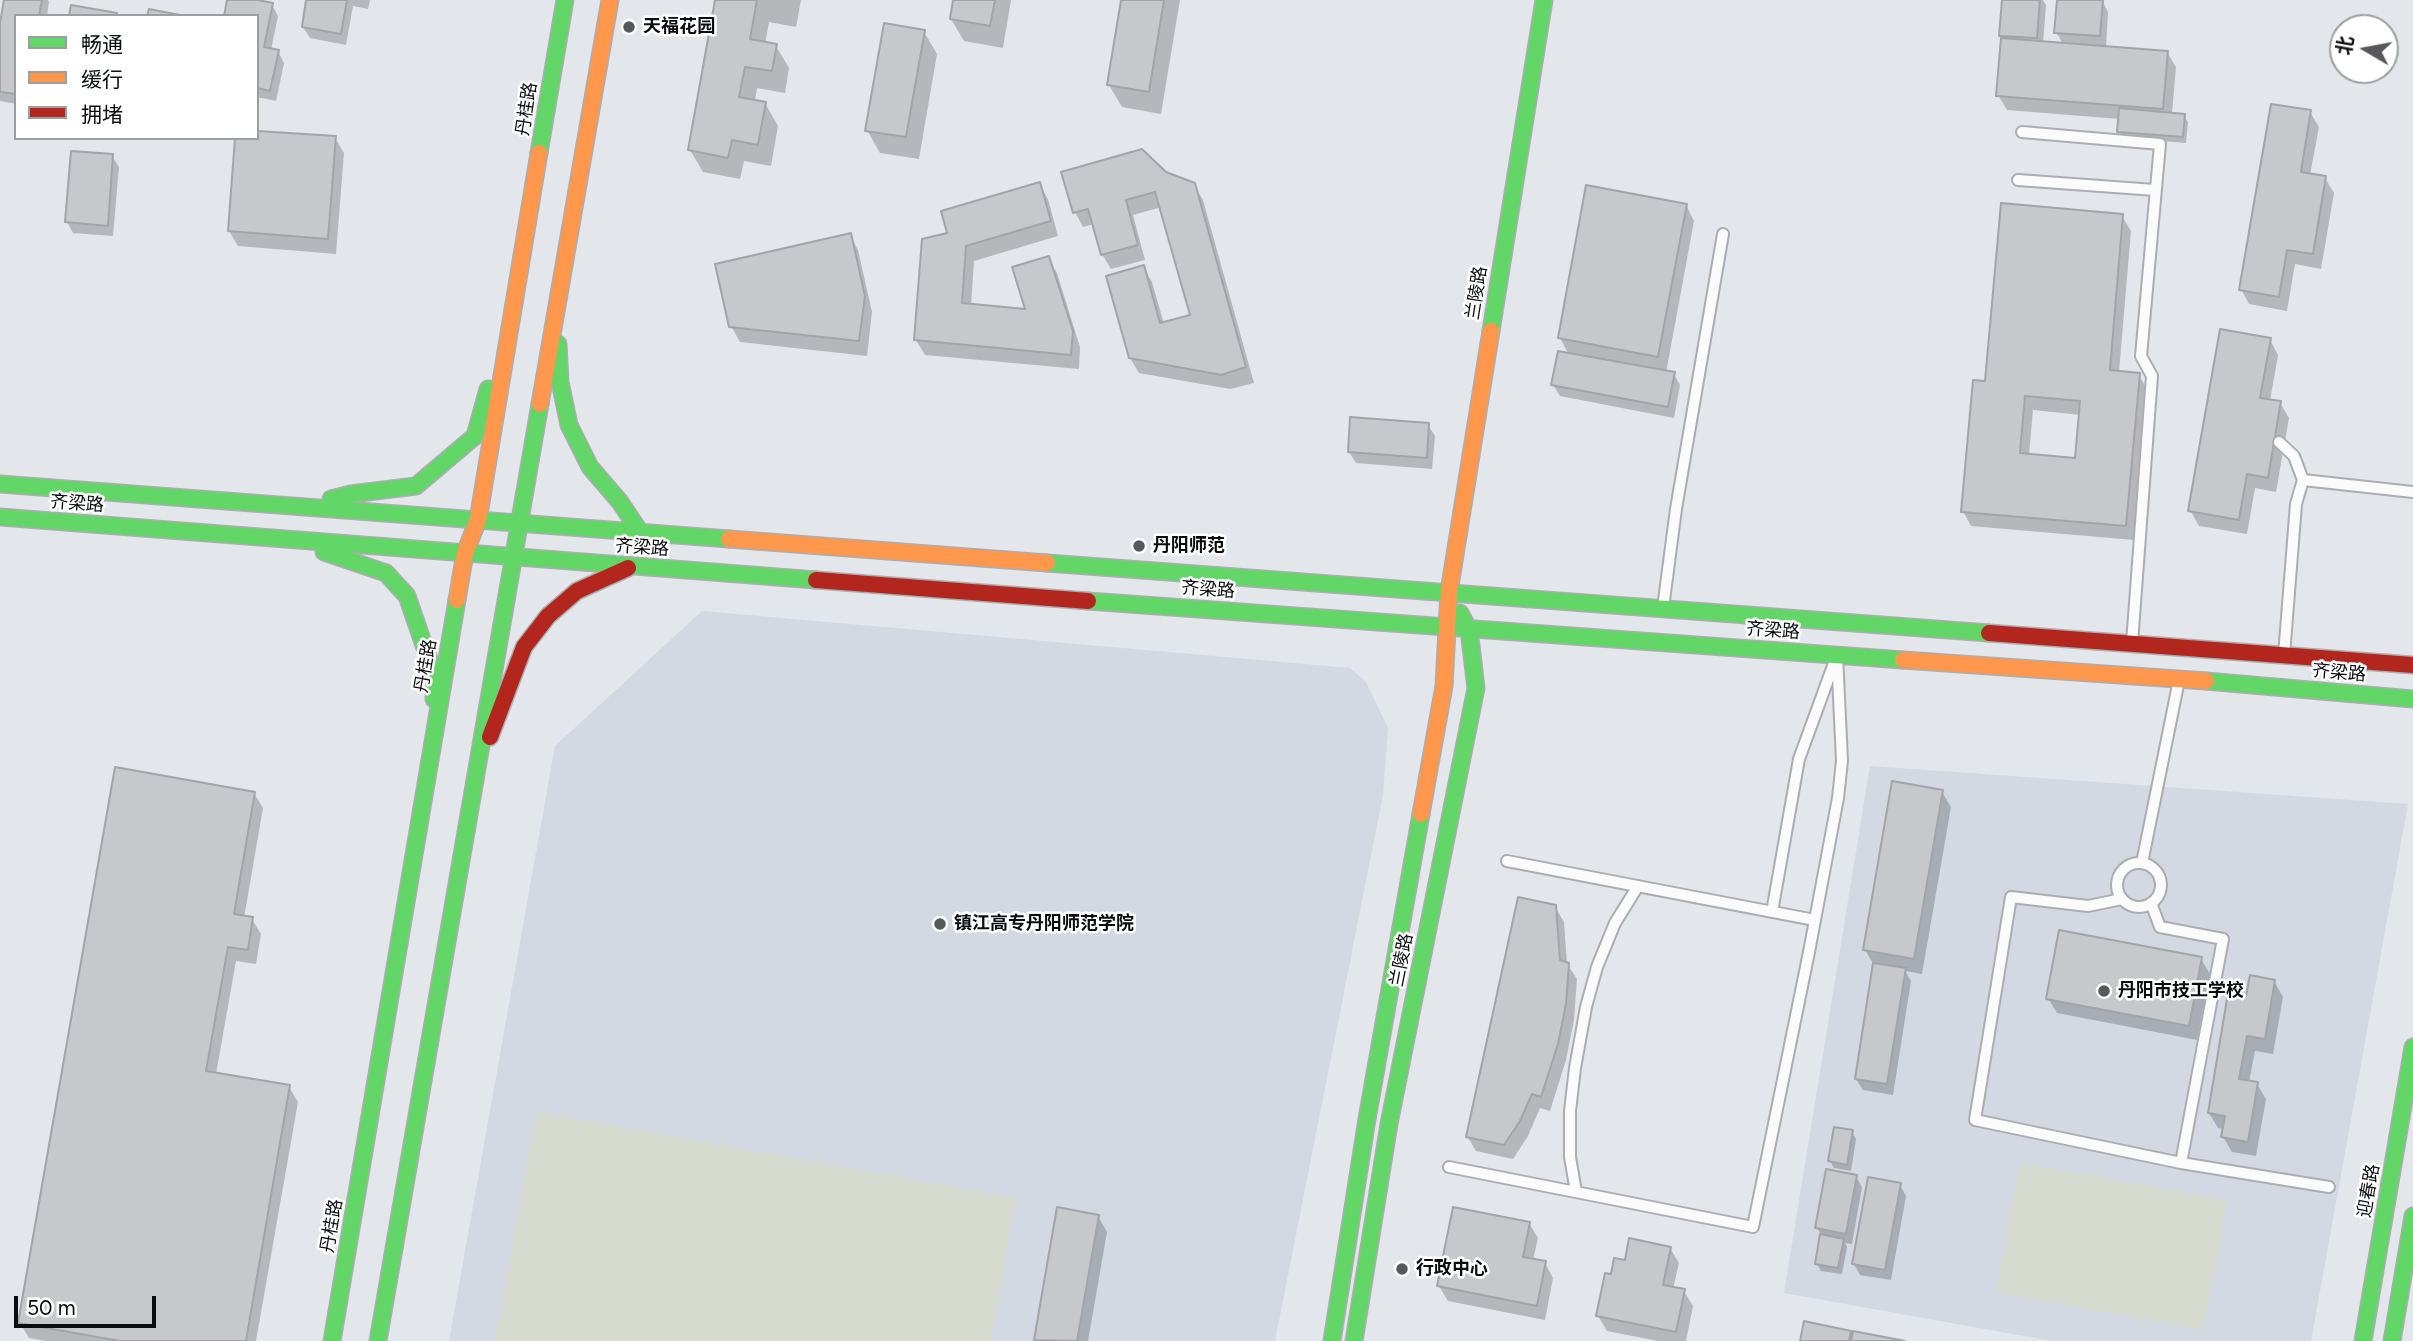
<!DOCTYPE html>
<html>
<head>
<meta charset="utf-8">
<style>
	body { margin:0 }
	#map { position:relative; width:2413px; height:1341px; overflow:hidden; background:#e3e6ea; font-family:Figtree,"Noto Sans SC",sans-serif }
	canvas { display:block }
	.legend { position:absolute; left:14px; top:14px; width:245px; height:126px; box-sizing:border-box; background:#fff; border:2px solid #9d9e9f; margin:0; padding:9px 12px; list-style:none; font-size:21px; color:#0a0c0f }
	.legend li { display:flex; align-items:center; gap:14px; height:35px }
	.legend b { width:35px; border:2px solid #9d9e9f }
	.north { position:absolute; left:2329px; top:14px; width:70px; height:70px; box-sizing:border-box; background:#fff; border:2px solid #9d9e9f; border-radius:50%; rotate:280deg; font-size:19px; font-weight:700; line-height:28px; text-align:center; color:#0a0c0f }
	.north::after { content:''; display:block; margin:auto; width:24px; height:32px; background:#56585c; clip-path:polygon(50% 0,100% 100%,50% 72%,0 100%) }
	.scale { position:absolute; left:14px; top:1296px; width:142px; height:32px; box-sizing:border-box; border:4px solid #0a0c0f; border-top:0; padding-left:9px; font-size:21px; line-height:24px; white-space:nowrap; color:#0a0c0f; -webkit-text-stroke:5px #fff; paint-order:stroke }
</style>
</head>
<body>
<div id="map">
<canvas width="2413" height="1341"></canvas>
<ul class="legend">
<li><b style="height:9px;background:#63d668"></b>畅通</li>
<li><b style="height:9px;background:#ff974d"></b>缓行</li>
<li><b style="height:9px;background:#b3261e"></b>拥堵</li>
</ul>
<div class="north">北</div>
<div class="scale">50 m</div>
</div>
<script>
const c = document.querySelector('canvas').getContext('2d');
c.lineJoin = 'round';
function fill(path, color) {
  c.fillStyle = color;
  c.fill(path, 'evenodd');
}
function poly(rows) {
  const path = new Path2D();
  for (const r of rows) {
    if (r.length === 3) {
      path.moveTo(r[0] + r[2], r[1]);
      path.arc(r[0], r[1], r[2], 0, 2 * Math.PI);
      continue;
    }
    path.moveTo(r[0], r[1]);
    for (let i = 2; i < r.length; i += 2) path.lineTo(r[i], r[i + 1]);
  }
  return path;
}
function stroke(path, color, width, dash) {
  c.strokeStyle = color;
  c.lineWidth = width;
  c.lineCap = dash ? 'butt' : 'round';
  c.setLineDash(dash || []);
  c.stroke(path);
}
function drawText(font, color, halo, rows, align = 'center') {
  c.font = font + ' Figtree,"Noto Sans SC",sans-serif';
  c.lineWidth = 5;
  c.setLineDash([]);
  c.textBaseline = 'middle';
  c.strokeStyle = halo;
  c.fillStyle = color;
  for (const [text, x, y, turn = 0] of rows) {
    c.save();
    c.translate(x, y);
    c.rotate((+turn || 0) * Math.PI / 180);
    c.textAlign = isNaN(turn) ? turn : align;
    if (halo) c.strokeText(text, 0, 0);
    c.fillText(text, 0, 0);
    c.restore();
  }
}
fill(poly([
	[702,611,1350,668,1366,682,1388,728,1383,795,1275,1341,449,1341,555,746],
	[1870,766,2408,804,2311,1341,2052,1341,1784,1293]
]), '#d3d8e2');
fill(poly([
	[536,1112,1016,1198,991,1341,495,1341],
	[2020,1163,2227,1200,2204,1330,1996,1292]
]), '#d7dace');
fill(poly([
	[6,0,48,0,49,2,47,16,16,16,16,104,0,101,0,33],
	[229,0,249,0,272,5,278,16,271,50,278,51,284,63,276,101,257,97,257,16],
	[308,0,370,0,368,9,353,6,346,45,310,38,303,27],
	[717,0,801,0,796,27,769,22,765,44,776,46,789,68,785,93,757,88,755,101,765,103,778,126,771,166,744,161,740,179,703,172,690,150],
	[954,0,1011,0,1003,48,964,41,951,19],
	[1122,0,1180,0,1161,114,1122,107,1109,85],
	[2004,0,2043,0,2046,5,2043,43,2063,44,2056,32,2058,0,2102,0,2108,12,2106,48,2167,52,2176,67,2172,114,2183,115,2188,122,2186,143,2123,138,2119,131,2120,119,2007,110,1998,95],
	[924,32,937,54,919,159,880,153,867,130],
	[2310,112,2319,127,2310,175,2325,178,2334,193,2321,269,2295,264,2287,311,2249,304,2241,289],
	[335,138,344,153,336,254,238,246,229,231],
	[112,156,119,167,113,236,73,233,67,222],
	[1165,174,1194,185,1203,200,1254,383,1230,389,1139,373,1130,358,1143,267,1152,282,1164,324,1192,316,1162,207,1133,215,1145,260,1111,269,1102,254,1094,224,1083,227,1075,212],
	[1039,184,1048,199,1058,236,974,261,971,306,1027,311,1048,258,1057,273,1080,347,1079,369,925,355,916,340,949,234],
	[1686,205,1694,221,1666,373,1674,374,1680,385,1674,418,1560,396,1553,385,1569,355,1560,338],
	[2122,216,2131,231,2119,372,2138,374,2147,389,2134,540,1971,526,1963,511,1987,383],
	[2033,410,2081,415,2077,460,2029,455],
	[850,235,858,250,872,312,867,356,740,342,731,326],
	[2270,340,2278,355,2270,401,2280,403,2289,418,2276,492,2255,488,2247,534,2199,526,2190,510],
	[1428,425,1435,436,1432,469,1356,463,1349,452],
	[1942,792,1951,807,1922,974,1905,971,1911,981,1893,1095,1863,1090,1856,1079,1874,965,1865,950],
	[254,793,263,808,244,918,252,919,261,934,256,964,236,961,216,1074,289,1087,298,1102,256,1341,46,1341,29,1338,20,1323],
	[1555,907,1564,922,1567,964,1577,979,1574,1020,1566,1060,1550,1111,1540,1108,1528,1136,1513,1159,1476,1151,1467,1136],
	[2201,959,2210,974,2197,1040,2057,1013,2048,998],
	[2274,981,2283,997,2273,1054,2255,1051,2249,1082,2257,1084,2266,1099,2256,1156,2232,1152,2223,1137,2224,1129,2218,1128,2209,1113,2248,998],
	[1852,1132,1856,1139,1851,1171,1834,1168,1830,1161],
	[1856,1176,1862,1187,1852,1244,1845,1243,1847,1247,1842,1274,1821,1271,1817,1264,1822,1236,1817,1228],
	[1900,1185,1906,1196,1891,1280,1860,1275,1854,1264],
	[1098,1216,1107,1232,1088,1341,1036,1341],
	[1529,1223,1538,1238,1533,1260,1545,1263,1553,1278,1545,1320,1448,1301,1439,1286],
	[1670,1248,1679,1263,1673,1289,1684,1291,1693,1306,1686,1341,1658,1341,1607,1331,1598,1316,1612,1277,1626,1262]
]), '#0003');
const building = poly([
	[4,0,42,0,39,16,16,16,16,94,0,92,0,23,4,0],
	[227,0,258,0,273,3,264,47,279,50,270,91,257,88,257,16,224,16,227,0],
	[306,0,347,0,341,34,302,27,306,0],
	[715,0,757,0,750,39,777,44,772,71,745,67,739,97,766,102,758,145,732,140,728,158,688,150,715,0],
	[953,0,995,0,990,26,950,19,953,0],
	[1121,0,1164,0,1149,92,1107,85,1121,0],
	[2002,0,2040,0,2037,38,1999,36,2002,0],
	[2057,0,2103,0,2100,36,2054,33,2057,0],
	[71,5,117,13,116,16,69,16,71,5],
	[149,9,185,16,147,16,149,9],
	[884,23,925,30,906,137,865,131,884,23],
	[2001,38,2168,51,2163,109,1996,96,2001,38],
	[2271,104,2311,110,2301,172,2326,176,2313,254,2287,250,2279,297,2239,290,2271,104],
	[2119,108,2185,114,2183,137,2117,132,2119,108],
	[257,131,336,136,328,239,228,231,235,138,257,138,257,131],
	[1142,149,1166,172,1195,183,1246,367,1221,375,1129,358,1106,276,1144,265,1160,323,1190,315,1155,192,1126,200,1138,245,1101,255,1088,209,1073,213,1061,172,1142,149],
	[71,151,113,154,108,226,65,222,71,151],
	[1040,182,1051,221,966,246,962,303,1025,309,1012,267,1049,256,1073,331,1071,355,914,340,922,239,947,233,941,211,1040,182],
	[1586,185,1687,204,1658,357,1558,338,1586,185],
	[2001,203,2123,214,2110,370,2140,373,2126,526,1961,512,1973,380,1985,381,2001,203],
	[2025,396,2080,401,2075,458,2020,453,2025,396],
	[851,233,865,296,859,341,729,327,715,264,851,233],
	[2220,329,2271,338,2260,398,2281,401,2268,478,2247,474,2239,520,2188,511,2220,329],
	[1558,351,1675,372,1668,407,1551,385,1558,351],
	[1350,417,1429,423,1427,458,1348,452,1350,417],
	[115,767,255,792,234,914,253,917,248,950,228,947,206,1071,290,1085,246,1341,120,1341,18,1323,115,767],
	[1892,781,1943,790,1914,959,1863,950,1892,781],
	[1518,897,1556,905,1560,960,1569,963,1566,1004,1558,1044,1541,1097,1532,1094,1520,1121,1504,1145,1466,1137,1518,897],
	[2059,930,2202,957,2189,1026,2046,999,2059,930],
	[1873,963,1906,968,1887,1084,1855,1079,1873,963],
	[2250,975,2275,980,2265,1039,2247,1036,2239,1079,2258,1082,2248,1142,2221,1137,2225,1116,2208,1113,2228,993,2246,996,2250,975],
	[1834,1127,1853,1130,1847,1165,1828,1161,1834,1127],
	[1826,1169,1857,1175,1846,1234,1815,1228,1826,1169],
	[1868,1177,1901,1183,1885,1270,1852,1264,1868,1177],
	[1057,1207,1099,1215,1077,1341,1034,1340,1057,1207],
	[1453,1207,1530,1222,1523,1257,1546,1261,1537,1306,1437,1286,1453,1207],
	[1820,1234,1844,1239,1838,1268,1815,1264,1820,1234],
	[1629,1238,1671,1247,1663,1285,1685,1289,1676,1332,1596,1316,1605,1273,1611,1274,1614,1258,1625,1260,1629,1238],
	[1804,1321,1851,1331,1849,1341,1800,1341,1804,1321],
	[1853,1331,1905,1341,1851,1341,1853,1331]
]);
fill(building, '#c6c8cc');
stroke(building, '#a2a4a7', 2);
const lane = poly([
	[2022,132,2160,144,2141,356,2152,376,2132,643],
	[2018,180,2155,190],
	[2279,442,2294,456,2303,480,2296,504,2284,655],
	[2303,480,2413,492],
	[1663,608,1676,509,1723,234],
	[2142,863,2179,680],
	[2139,885,22],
	[2122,899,2088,906,2011,897,1975,1120,2181,1163,2329,1187],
	[2151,903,2160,927,2223,939,2181,1163],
	[1772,912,1799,759,1837,655,1842,761,1838,798,1815,920],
	[1449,1167,1753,1227,1809,952,1815,920,1507,861],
	[1576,1192,1570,1157,1570,1111,1575,1068,1586,1007,1597,967,1615,923,1638,886]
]);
const fast = poly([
	[539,153,565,0],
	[1491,331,1544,0],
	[558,344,560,382,569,425,590,467,620,502,640,532],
	[0,484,729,539],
	[331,499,351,494,416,486,475,436,488,389],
	[0,517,816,580],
	[324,552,386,573,407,596,435,677,434,699],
	[1047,563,1989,633],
	[1088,601,1903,660],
	[2206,681,2413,699],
	[332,1341,457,600],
	[378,1341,540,404],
	[1332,1341,1367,1119,1421,814],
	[1354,1341,1389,1124,1476,688,1469,630,1460,613],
	[2363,1341,2413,1047],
	[2392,1341,2413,1216]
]);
const slow = poly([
	[540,404,610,0],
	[729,539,1047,563],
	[457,600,465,553,478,520,539,153],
	[1903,660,2206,681],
	[1421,814,1444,686,1449,592,1491,331]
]);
const jam = poly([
	[816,580,1088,601],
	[1989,633,2413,665],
	[490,737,524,647,548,616,577,591,628,568]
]);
stroke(lane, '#abadb0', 14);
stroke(fast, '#abadb0', 19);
stroke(slow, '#abadb0', 19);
stroke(jam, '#abadb0', 19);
stroke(lane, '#fbfbfc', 10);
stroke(fast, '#63d668', 16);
stroke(slow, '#ff974d', 16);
stroke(jam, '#b3261e', 16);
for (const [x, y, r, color] of [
	[629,27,7,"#56585c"],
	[1139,546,7,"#56585c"],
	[940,924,7,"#56585c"],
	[2104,991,7,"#56585c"],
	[1402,1269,7,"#56585c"]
]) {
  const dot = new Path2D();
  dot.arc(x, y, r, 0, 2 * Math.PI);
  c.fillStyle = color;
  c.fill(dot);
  stroke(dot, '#fff', 2.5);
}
drawText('bold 18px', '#0a0c0f', '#fff', [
	["天福花园",643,27],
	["丹阳师范",1153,546],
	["镇江高专丹阳师范学院",954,924],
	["丹阳市技工学校",2118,991],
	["行政中心",1416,1269]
], 'left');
drawText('18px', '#0a0c0f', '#fff', [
	["丹桂路",527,109,-81],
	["兰陵路",1477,293,-81],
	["齐梁路",77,504,4],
	["齐梁路",642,548,4],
	["齐梁路",1208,590,4],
	["齐梁路",1773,631,4],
	["丹桂路",426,666,-80],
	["齐梁路",2339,673,5],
	["兰陵路",1402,960,-79],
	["迎春路",2369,1191,-80],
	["丹桂路",332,1226,-80]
]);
</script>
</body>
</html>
